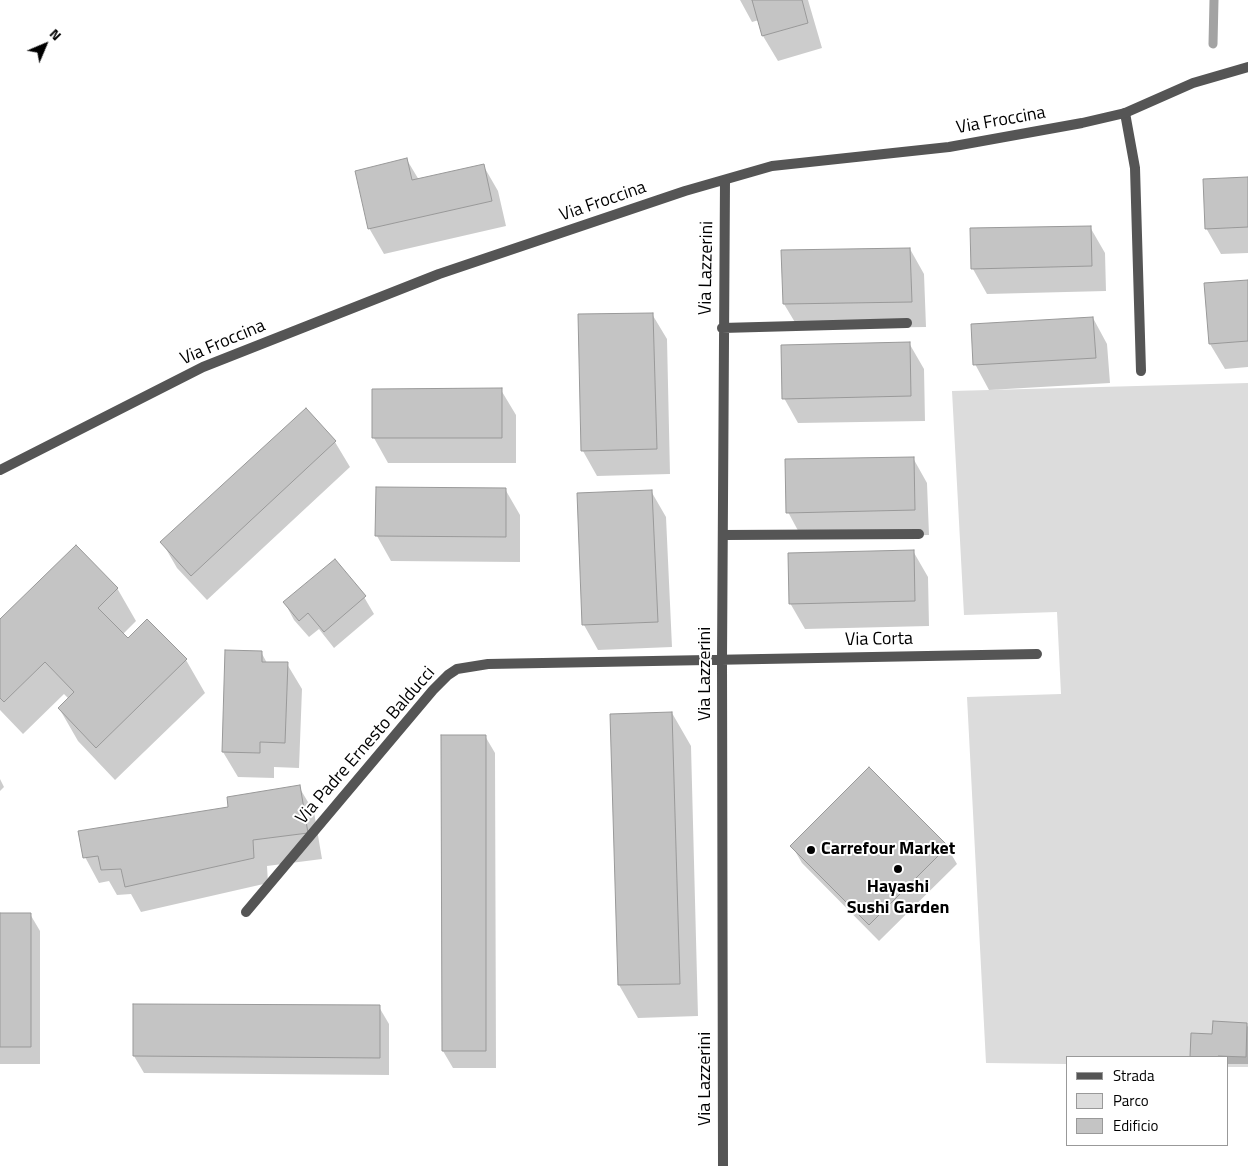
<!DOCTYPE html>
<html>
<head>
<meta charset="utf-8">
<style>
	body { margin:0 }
	#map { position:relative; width:1248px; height:1166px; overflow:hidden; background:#fff; font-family:"Titillium Web",sans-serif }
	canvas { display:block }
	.legend { position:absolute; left:1066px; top:1056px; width:162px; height:90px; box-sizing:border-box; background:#fff; border:1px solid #999; margin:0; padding:6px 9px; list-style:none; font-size:15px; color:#000 }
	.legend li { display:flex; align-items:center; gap:10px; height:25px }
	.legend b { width:25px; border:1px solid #999 }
	.north { position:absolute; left:20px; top:20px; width:50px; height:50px; -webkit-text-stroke:4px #fff; paint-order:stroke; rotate:45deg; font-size:14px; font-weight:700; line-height:20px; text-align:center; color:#000 }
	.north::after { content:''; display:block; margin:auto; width:18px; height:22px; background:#000; clip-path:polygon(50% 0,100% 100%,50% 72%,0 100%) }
</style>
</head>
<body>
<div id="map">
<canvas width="1248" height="1166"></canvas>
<ul class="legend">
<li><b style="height:6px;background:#555"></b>Strada</li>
<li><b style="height:14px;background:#dcdcdc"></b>Parco</li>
<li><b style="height:14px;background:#c4c4c4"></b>Edificio</li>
</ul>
<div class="north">N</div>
</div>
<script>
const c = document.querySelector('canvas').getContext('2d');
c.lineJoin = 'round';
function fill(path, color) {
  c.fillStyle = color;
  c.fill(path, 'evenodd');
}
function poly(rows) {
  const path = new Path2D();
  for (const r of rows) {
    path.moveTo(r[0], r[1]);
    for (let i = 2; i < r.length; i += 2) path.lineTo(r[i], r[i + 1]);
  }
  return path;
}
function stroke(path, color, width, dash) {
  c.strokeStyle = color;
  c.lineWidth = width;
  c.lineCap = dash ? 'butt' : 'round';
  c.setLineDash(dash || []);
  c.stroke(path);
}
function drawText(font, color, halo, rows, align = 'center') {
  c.font = font + ' "Titillium Web",sans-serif';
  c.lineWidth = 4;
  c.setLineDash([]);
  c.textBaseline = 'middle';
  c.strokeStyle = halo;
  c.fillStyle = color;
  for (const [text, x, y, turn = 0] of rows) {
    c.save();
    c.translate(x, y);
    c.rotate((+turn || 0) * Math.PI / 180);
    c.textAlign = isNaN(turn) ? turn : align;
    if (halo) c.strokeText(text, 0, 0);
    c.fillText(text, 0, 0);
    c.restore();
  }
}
fill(poly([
	[1248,383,1248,1067,1227,1067,1227,1057,1067,1057,1067,1064,986,1063,967,697,1061,694,1057,612,964,615,952,391]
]), '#dcdcdc');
fill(poly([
	[740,0,808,0,822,48,778,61,763,36,759,20,752,22],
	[407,160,419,180,483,165,498,191,506,226,384,254,369,228],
	[1248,179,1248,253,1221,254,1206,228],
	[1090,227,1105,253,1106,291,987,294,973,269],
	[910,249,924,274,926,327,799,329,784,304],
	[1248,281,1248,367,1225,369,1210,344],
	[652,314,667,339,670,474,597,476,583,451],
	[1093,318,1107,344,1110,383,989,390,975,364],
	[909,343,924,369,925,421,798,423,784,398],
	[373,390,501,390,516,415,516,463,388,463,374,438],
	[306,409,335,442,350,467,207,600,177,568,162,542],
	[913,458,927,483,929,535,802,538,788,512],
	[505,489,520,515,520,562,391,561,377,536],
	[651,491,666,517,672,647,598,650,584,625],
	[913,551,928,577,929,626,805,629,790,603],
	[117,588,136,621,122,635,128,640,147,621,186,660,205,693,115,780,78,741,59,708,69,699,64,694,23,734,0,710,0,621],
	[364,597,374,614,334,648,319,629,309,637,294,620,285,603],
	[261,652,267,663,287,664,302,689,299,768,274,767,274,778,238,777,223,752],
	[672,713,691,746,698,1016,638,1018,619,985,612,715],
	[485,736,495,753,496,1068,453,1068,443,1051],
	[0,779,4,787,0,791],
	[299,787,314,812,322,859,267,866,268,883,141,912,131,894,117,895,109,881,99,883,85,857,230,808],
	[792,846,947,847,957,864,879,941,802,863],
	[0,914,30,914,40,931,40,1064,0,1064],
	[379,1007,389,1024,389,1075,144,1073,134,1056],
	[1246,1024,1248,1027,1248,1064,1227,1064,1227,1057,1191,1057,1192,1034,1214,1035]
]), '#0003');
stroke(poly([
	[1213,44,1214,0]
]), '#a3a3a3', 9);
const building = poly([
	[752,0,802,0,808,23,762,36,752,0],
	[407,158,412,180,484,164,492,201,368,229,355,171,407,158],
	[1248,177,1248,227,1205,229,1203,179,1248,177],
	[1091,226,1092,266,971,269,970,228,1091,226],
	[910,248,912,302,783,304,781,250,910,248],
	[1248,280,1248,341,1209,344,1204,283,1248,280],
	[653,313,657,449,581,451,578,314,653,313],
	[1093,317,1096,358,973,365,971,324,1093,317],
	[910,342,911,396,782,399,781,345,910,342],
	[502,388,502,438,372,438,372,389,502,388],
	[306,408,336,441,191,576,160,542,306,408],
	[914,457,915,510,786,513,785,459,914,457],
	[376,487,506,488,506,537,375,536,376,487],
	[652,490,658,622,582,625,577,493,652,490],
	[76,545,118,588,98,608,128,638,147,619,187,659,96,748,58,708,74,692,45,662,4,702,0,698,0,619,76,545],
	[914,550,915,601,789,604,788,553,914,550],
	[335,559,366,596,324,632,308,613,299,621,283,602,335,559],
	[225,650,262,651,262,662,288,662,285,743,260,742,260,753,222,752,225,650],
	[672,712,680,984,618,985,610,714,672,712],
	[441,735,486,735,486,1051,442,1051,441,735],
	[869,767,948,846,869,925,790,846,869,767],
	[300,785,308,833,253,840,254,858,125,887,121,869,101,870,98,856,83,858,78,831,228,807,227,797,300,785],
	[0,913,31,913,31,1047,0,1047,0,913],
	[133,1004,380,1005,380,1058,133,1056,133,1004],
	[1213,1021,1247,1023,1246,1057,1218,1056,1218,1057,1190,1057,1191,1033,1212,1034,1213,1021]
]);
fill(building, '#c4c4c4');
stroke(building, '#999', 1);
stroke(poly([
	[1125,113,1135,168,1141,371]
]), '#555', 10);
stroke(poly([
	[722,328,907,323],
	[0,470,203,367,439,274,685,191,772,166,949,147,1082,123,1125,113,1193,83,1248,67],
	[723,535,919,534],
	[246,912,433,690,448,675,457,669,488,664,1037,654],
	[723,1166,722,659,725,181]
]), '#555', 10);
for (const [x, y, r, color] of [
	[811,850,5,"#000"],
	[898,869,5,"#000"]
]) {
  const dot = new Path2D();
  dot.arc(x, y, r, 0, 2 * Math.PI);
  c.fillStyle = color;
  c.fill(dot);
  stroke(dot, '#fff', 2);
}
drawText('18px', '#000', '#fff', [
	["Via Froccina",1001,121,-10],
	["Via Froccina",603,202,-19],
	["Via Lazzerini",707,268,-89],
	["Via Froccina",223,343,-23],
	["Via Corta",879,640,-1],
	["Via Lazzerini",706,674,-90],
	["Via Padre Ernesto Balducci",366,746,-49],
	["Via Lazzerini",706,1079,-90]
]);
drawText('bold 18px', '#000', '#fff', [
	["Carrefour Market",821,850],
	["Hayashi",898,888,"center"],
	["Sushi Garden",898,909,"center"]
], 'left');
</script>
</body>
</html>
